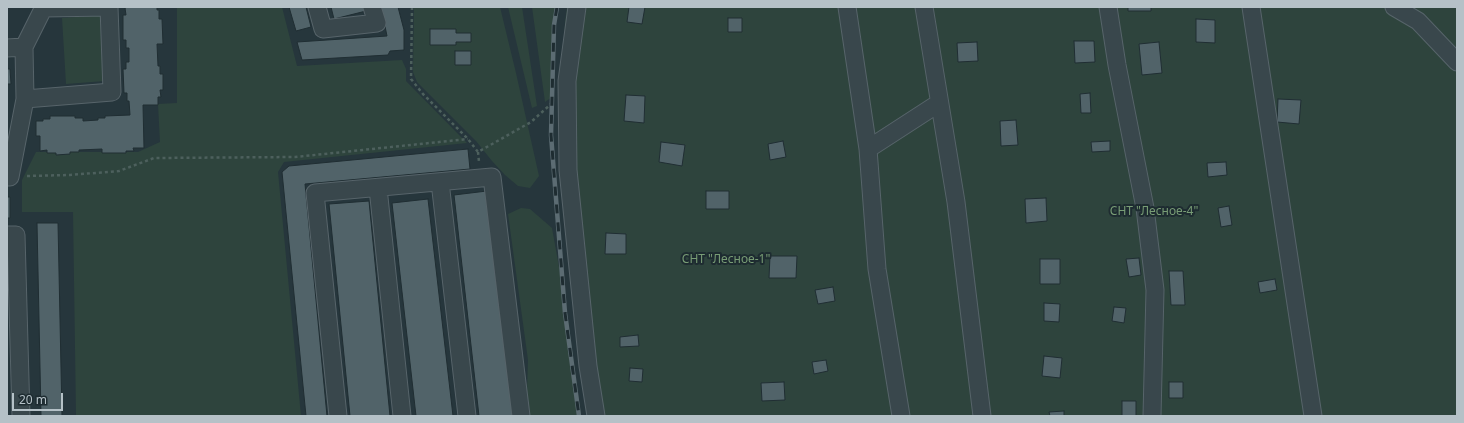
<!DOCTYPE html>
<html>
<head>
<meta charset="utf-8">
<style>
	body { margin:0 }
	#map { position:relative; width:1464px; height:423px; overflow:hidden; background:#26363c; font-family:"Noto Sans",sans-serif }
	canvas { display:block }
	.frame { position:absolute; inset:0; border:8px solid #b5c1c7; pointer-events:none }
	.scale { position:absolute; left:12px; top:393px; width:51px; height:18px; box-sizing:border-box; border:2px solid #b5c1c7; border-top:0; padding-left:5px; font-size:12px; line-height:14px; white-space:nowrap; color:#b5c1c7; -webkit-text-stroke:3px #1e2c31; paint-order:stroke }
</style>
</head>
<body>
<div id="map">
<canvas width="1464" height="423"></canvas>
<div class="frame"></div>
<div class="scale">20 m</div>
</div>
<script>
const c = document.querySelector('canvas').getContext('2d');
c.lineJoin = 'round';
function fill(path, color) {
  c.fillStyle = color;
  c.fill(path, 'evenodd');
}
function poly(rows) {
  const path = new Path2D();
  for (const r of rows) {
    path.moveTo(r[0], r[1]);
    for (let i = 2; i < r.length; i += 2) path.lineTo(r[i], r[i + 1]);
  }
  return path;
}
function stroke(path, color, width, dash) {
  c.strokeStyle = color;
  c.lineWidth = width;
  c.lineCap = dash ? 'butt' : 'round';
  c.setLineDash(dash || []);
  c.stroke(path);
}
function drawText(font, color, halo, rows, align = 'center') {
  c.font = font + ' "Noto Sans",sans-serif';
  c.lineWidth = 4;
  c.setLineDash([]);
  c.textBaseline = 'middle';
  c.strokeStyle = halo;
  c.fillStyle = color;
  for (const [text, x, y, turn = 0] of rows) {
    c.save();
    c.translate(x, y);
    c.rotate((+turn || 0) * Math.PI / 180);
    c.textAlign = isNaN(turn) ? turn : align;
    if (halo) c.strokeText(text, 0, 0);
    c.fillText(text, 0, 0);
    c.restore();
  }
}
fill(poly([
	[177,7,282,7,297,66,402,60,406,69,406,81,467,143,284,162,278,172,301,416,76,416,73,212,22,212,22,180,36,152,138,152,160,142,158,104,177,103],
	[414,7,500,7,516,73,539,176,530,188,518,186,505,175,492,161,476,141,417,82,413,72],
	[508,7,522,7,537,106,532,108],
	[532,7,556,7,555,20,552,97,545,102],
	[567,7,1457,7,1457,416,590,416,561,92,565,22],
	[101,15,105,81,66,84,62,18],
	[521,208,530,209,552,228,566,306,581,416,530,416,527,391,528,360,508,214]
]), '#2e443d');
const building = poly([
	[128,7,157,7,157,10,159,10,159,19,162,19,163,44,157,44,158,66,160,66,160,74,163,74,163,90,160,90,161,97,158,97,158,105,143,105,144,148,133,148,134,151,126,151,126,153,102,153,102,149,79,150,79,152,70,152,70,154,56,155,56,153,47,153,47,150,40,151,40,136,36,136,36,121,43,121,43,119,50,119,50,116,75,116,75,118,83,118,83,121,98,120,98,118,105,118,105,116,130,115,129,101,127,101,127,93,124,93,123,69,126,69,126,62,129,62,129,48,126,48,126,40,123,40,123,15,126,15,125,8,128,7],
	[289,7,306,7,311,27,296,31,289,7],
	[331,7,365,7,366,11,334,19,331,7],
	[381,7,398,7,404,30,404,50,390,51,388,55,302,60,297,42,387,36,381,7],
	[629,7,645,7,642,24,627,22,629,7],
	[1128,7,1151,7,1151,11,1128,11,1128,7],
	[728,18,742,18,742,32,728,32,728,18],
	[1196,19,1215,20,1215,43,1196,42,1196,19],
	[430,29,456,29,456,33,471,33,471,42,456,42,456,45,430,45,430,29],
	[1074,41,1094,41,1095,62,1075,63,1074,41],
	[977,42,978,61,958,62,957,43,977,42],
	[1159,42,1162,73,1142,75,1139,44,1159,42],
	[455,51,471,51,471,65,455,65,455,51],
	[7,69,10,69,11,84,7,84,7,69],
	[1090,93,1091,113,1081,113,1080,94,1090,93],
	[626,95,645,96,644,123,624,121,626,95],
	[1278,99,1301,100,1299,124,1277,122,1278,99],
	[1016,120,1018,145,1001,146,1000,121,1016,120],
	[783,141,786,157,770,160,768,144,783,141],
	[1110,141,1110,151,1092,152,1091,142,1110,141],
	[661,142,685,145,682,166,659,162,661,142],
	[468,149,470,169,305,184,327,416,306,416,282,172,289,166,468,149],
	[1226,162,1227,175,1208,177,1207,163,1226,162],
	[487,191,513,416,479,416,454,195,487,191],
	[706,191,729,191,729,209,706,209,706,191],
	[7,197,10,197,10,218,7,218,7,197],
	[1046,198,1047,221,1026,223,1025,199,1046,198],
	[428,199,453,416,416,416,392,203,428,199],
	[369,201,390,416,350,416,329,204,369,201],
	[1229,206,1232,225,1221,227,1218,208,1229,206],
	[37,223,58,223,62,416,41,416,37,223],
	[606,233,626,234,626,254,605,254,606,233],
	[770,256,797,256,796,278,769,278,770,256],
	[1139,258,1141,275,1129,277,1126,259,1139,258],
	[1040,259,1060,259,1060,284,1040,284,1040,259],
	[1169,271,1183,271,1185,305,1171,305,1169,271],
	[1275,279,1277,290,1260,293,1258,282,1275,279],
	[833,287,835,301,818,304,815,290,833,287],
	[1044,303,1060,304,1059,322,1044,321,1044,303],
	[1114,307,1126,308,1124,323,1112,321,1114,307],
	[638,335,639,346,620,347,620,337,638,335],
	[1044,356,1062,358,1060,378,1042,376,1044,356],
	[826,360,828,371,814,374,812,362,826,360],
	[630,368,643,369,642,382,629,381,630,368],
	[784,382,785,400,762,401,761,383,784,382],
	[1169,382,1183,382,1183,398,1169,398,1169,382],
	[1122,401,1136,401,1136,416,1122,416,1122,401],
	[1064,411,1064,416,1050,416,1049,412,1064,411]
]);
fill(building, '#516369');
stroke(building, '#202e33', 1);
const minor = poly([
	[317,7,323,29,377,23,372,7],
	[577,7,567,81,568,170,588,366,596,416],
	[847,7,868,149,877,269,901,416],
	[924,7,956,202,982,416],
	[1108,7,1117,65,1145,208,1155,290,1152,416],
	[1251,7,1313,416],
	[1394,7,1418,21,1457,62],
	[24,47,44,7],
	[7,48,24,47,25,99,10,177,7,177],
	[25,99,112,92,109,7,44,8],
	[868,149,939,103],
	[440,182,467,416],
	[378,188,402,416],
	[7,235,16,235,21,416],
	[338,416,315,193,492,177,521,416]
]);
stroke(minor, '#57646a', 19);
stroke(poly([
	[412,7,411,79,423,94,468,139,478,152,531,122,551,104],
	[478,152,479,162],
	[27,176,70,175,119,171,154,158,295,157,468,139]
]), '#4d605d', 2.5, [3, 3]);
stroke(minor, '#39474c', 17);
const rail = poly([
	[557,7,554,25,551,135,565,313,579,416]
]);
stroke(rail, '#5c6c73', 4.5);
stroke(rail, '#1e2c31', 3, [9]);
drawText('12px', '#789c75', '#1e2c31', [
	["СНТ \"Лесное-4\"",1154,212],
	["СНТ \"Лесное-1\"",726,260]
]);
</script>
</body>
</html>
